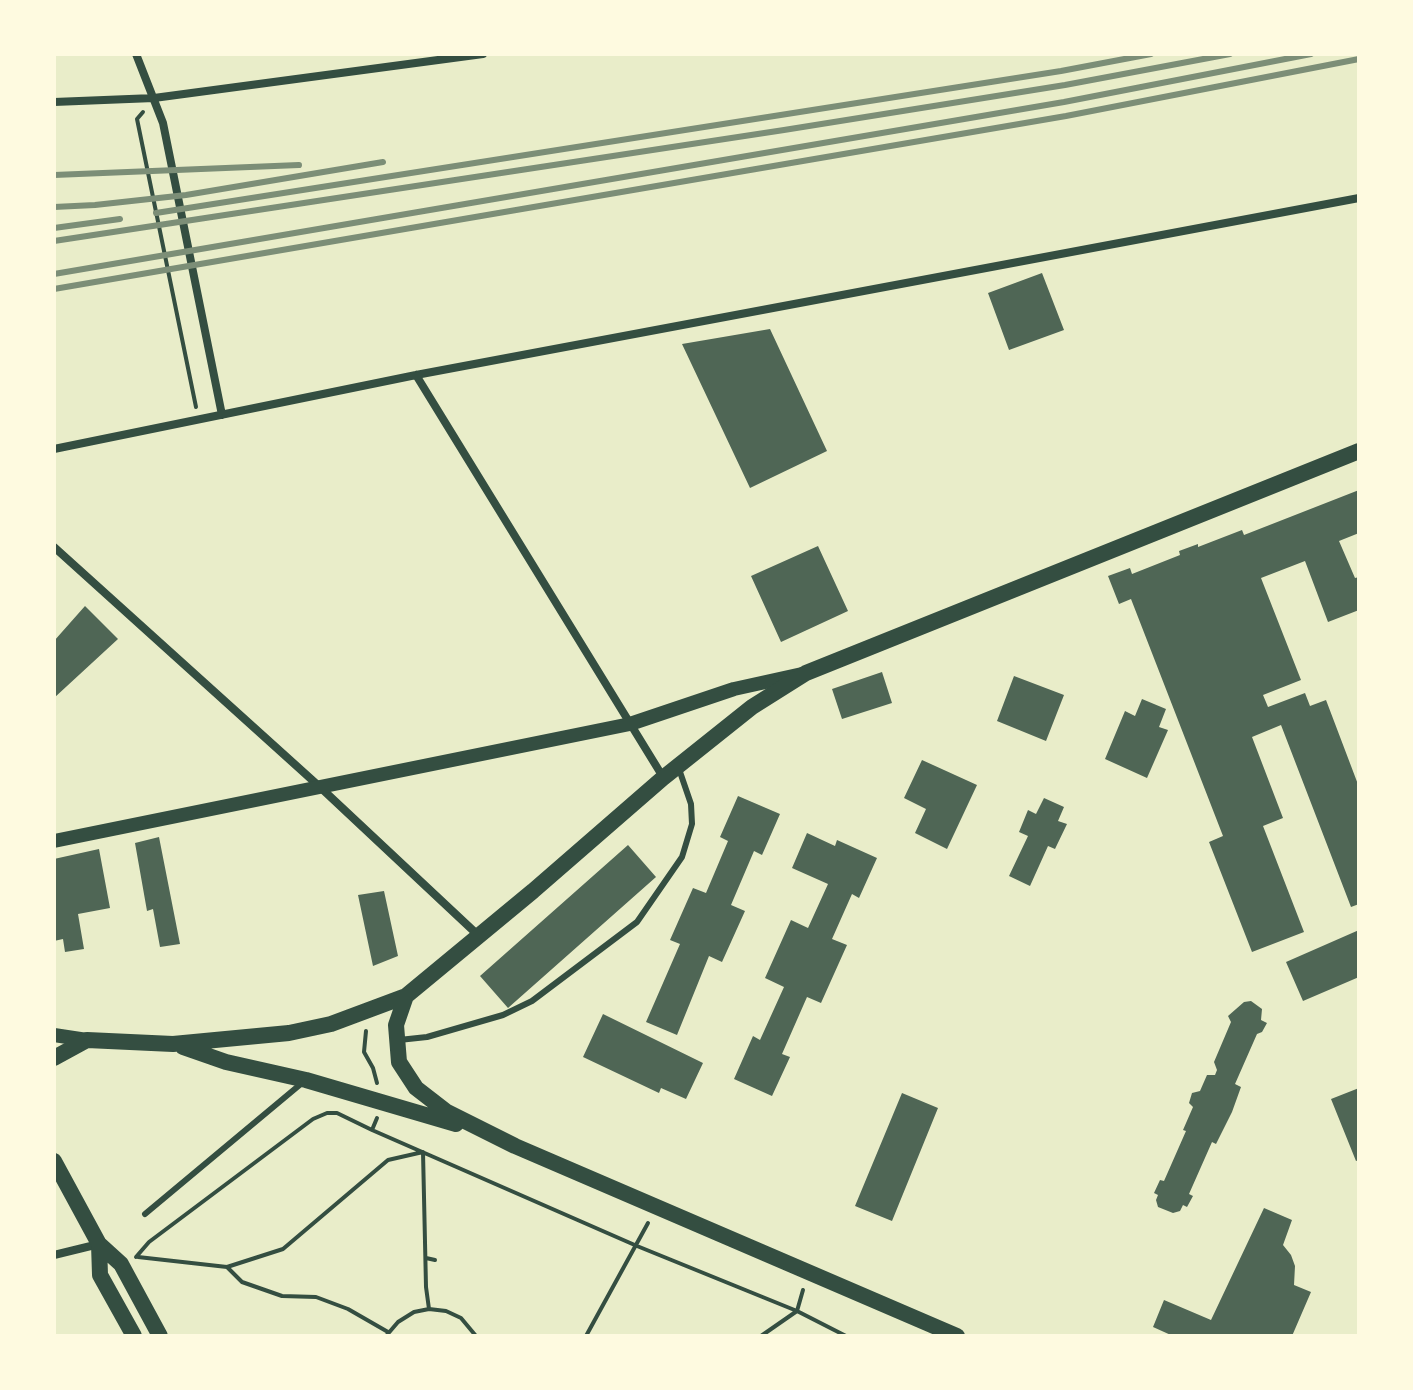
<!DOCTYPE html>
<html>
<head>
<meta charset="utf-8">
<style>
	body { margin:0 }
	#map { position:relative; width:1413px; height:1390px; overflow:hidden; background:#e9edc9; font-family:Georgia,serif }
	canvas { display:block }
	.frame { position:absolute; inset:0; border:56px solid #fefae0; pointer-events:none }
</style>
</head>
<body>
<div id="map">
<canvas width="1413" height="1390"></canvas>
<div class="frame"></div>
</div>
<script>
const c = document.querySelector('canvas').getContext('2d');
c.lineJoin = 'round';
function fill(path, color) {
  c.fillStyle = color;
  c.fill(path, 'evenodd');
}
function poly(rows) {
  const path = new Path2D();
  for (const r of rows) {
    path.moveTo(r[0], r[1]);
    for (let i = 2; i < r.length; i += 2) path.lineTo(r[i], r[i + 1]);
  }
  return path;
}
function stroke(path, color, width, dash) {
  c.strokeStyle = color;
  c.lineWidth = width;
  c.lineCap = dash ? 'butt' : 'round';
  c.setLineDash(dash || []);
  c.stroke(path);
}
fill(poly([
	[1042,273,1064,330,1009,350,988,293],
	[770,329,827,451,750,488,682,344],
	[1359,490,1359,533,1339,541,1355,578,1359,577,1359,610,1328,622,1305,561,1261,578,1301,680,1263,695,1268,707,1305,693,1310,706,1326,700,1359,787,1359,904,1351,907,1281,725,1252,737,1283,818,1263,826,1304,932,1252,952,1209,842,1223,836,1131,599,1119,604,1108,576,1130,568,1132,574,1180,555,1179,551,1198,544,1198,547,1242,530,1244,535],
	[818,546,848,611,781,642,751,576],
	[85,606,118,639,54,698,54,641],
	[882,672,892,703,842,719,832,689],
	[1014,676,1064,695,1046,741,997,721],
	[1142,699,1166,709,1159,727,1168,730,1147,778,1105,759,1125,711,1135,716],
	[922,760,977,785,947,849,915,833,926,809,904,798],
	[738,796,780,814,762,855,754,851,731,905,745,911,722,962,709,956,677,1035,646,1022,680,944,670,940,693,888,706,893,728,841,720,837],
	[1044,798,1064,807,1058,821,1067,824,1055,849,1048,846,1030,886,1009,876,1028,836,1019,832,1028,810,1036,814],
	[807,833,835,846,837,840,877,858,859,898,852,894,832,939,847,945,821,1003,807,997,782,1054,790,1057,772,1096,734,1079,753,1036,760,1040,784,987,765,978,791,920,808,928,828,884,792,868],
	[159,837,180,944,160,947,153,909,147,911,135,843],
	[628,845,656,877,508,1008,480,976],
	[99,849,110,908,78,914,84,949,65,952,63,939,54,941,54,859],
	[384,891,398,956,373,966,358,895],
	[1359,930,1359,977,1303,1001,1286,962],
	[1251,1001,1262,1009,1261,1020,1267,1023,1262,1032,1257,1034,1235,1084,1241,1087,1232,1112,1216,1144,1212,1142,1189,1194,1193,1196,1187,1207,1183,1205,1180,1211,1173,1213,1158,1207,1156,1200,1158,1195,1154,1193,1160,1180,1164,1181,1186,1131,1183,1130,1193,1107,1189,1103,1192,1093,1200,1091,1207,1075,1215,1075,1217,1070,1214,1062,1231,1022,1228,1016,1244,1002],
	[603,1014,703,1063,686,1099,661,1088,659,1093,583,1057],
	[1359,1088,1359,1160,1356,1161,1331,1099],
	[902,1093,938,1108,892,1221,855,1206],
	[1264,1208,1292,1220,1283,1245,1291,1255,1295,1266,1294,1285,1311,1292,1292,1336,1173,1336,1153,1327,1164,1300,1211,1320]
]), '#4f6655');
stroke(poly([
	[143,112,137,119,196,407],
	[366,1031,364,1052,373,1068,377,1083],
	[377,1118,372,1130,637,1246,797,1311,846,1336],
	[136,1257,149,1242,313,1119,327,1113,337,1113,372,1130],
	[138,1257,227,1267,283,1249,388,1160,423,1152,426,1287,429,1309],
	[426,1258,435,1260],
	[227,1267,242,1282,282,1296,316,1297,348,1309,388,1332],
	[386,1336,398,1322,414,1312,429,1309,446,1311,461,1318,476,1336],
	[586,1336,648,1223],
	[761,1336,797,1311,803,1290]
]), '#344e41', 4);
stroke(poly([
	[399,1040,427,1037,503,1015,532,1001,637,922,682,857,692,824,691,804,679,769],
	[145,1214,302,1083]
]), '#344e41', 6);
stroke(poly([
	[136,54,163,123,222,415],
	[54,102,154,98,483,54],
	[416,375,663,777],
	[54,449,416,375,1359,198],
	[54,547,321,788,479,936],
	[54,1255,99,1244]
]), '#344e41', 8);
stroke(poly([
	[54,841,630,724,734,689,802,674],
	[54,1035,87,1040]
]), '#344e41', 14);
stroke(poly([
	[406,996,396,1025,399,1062,416,1088,447,1112,515,1146,957,1336],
	[183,1047,226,1062,306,1080,456,1124],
	[54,1058,87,1040,173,1044,289,1033,331,1024,406,996,533,891,663,778,752,707,806,673,1359,451],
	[54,1161,99,1244,121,1264,160,1336],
	[99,1244,100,1275,134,1336]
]), '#344e41', 16);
stroke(poly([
	[54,175,299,165],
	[54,207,95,205,186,195,383,162],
	[156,213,1061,71,1151,54],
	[54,228,120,219],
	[54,241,784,130,1065,85,1230,54],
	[54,274,1064,102,1311,54],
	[54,289,1066,116,1359,59]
]), '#7c8e77', 6);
</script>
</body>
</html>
